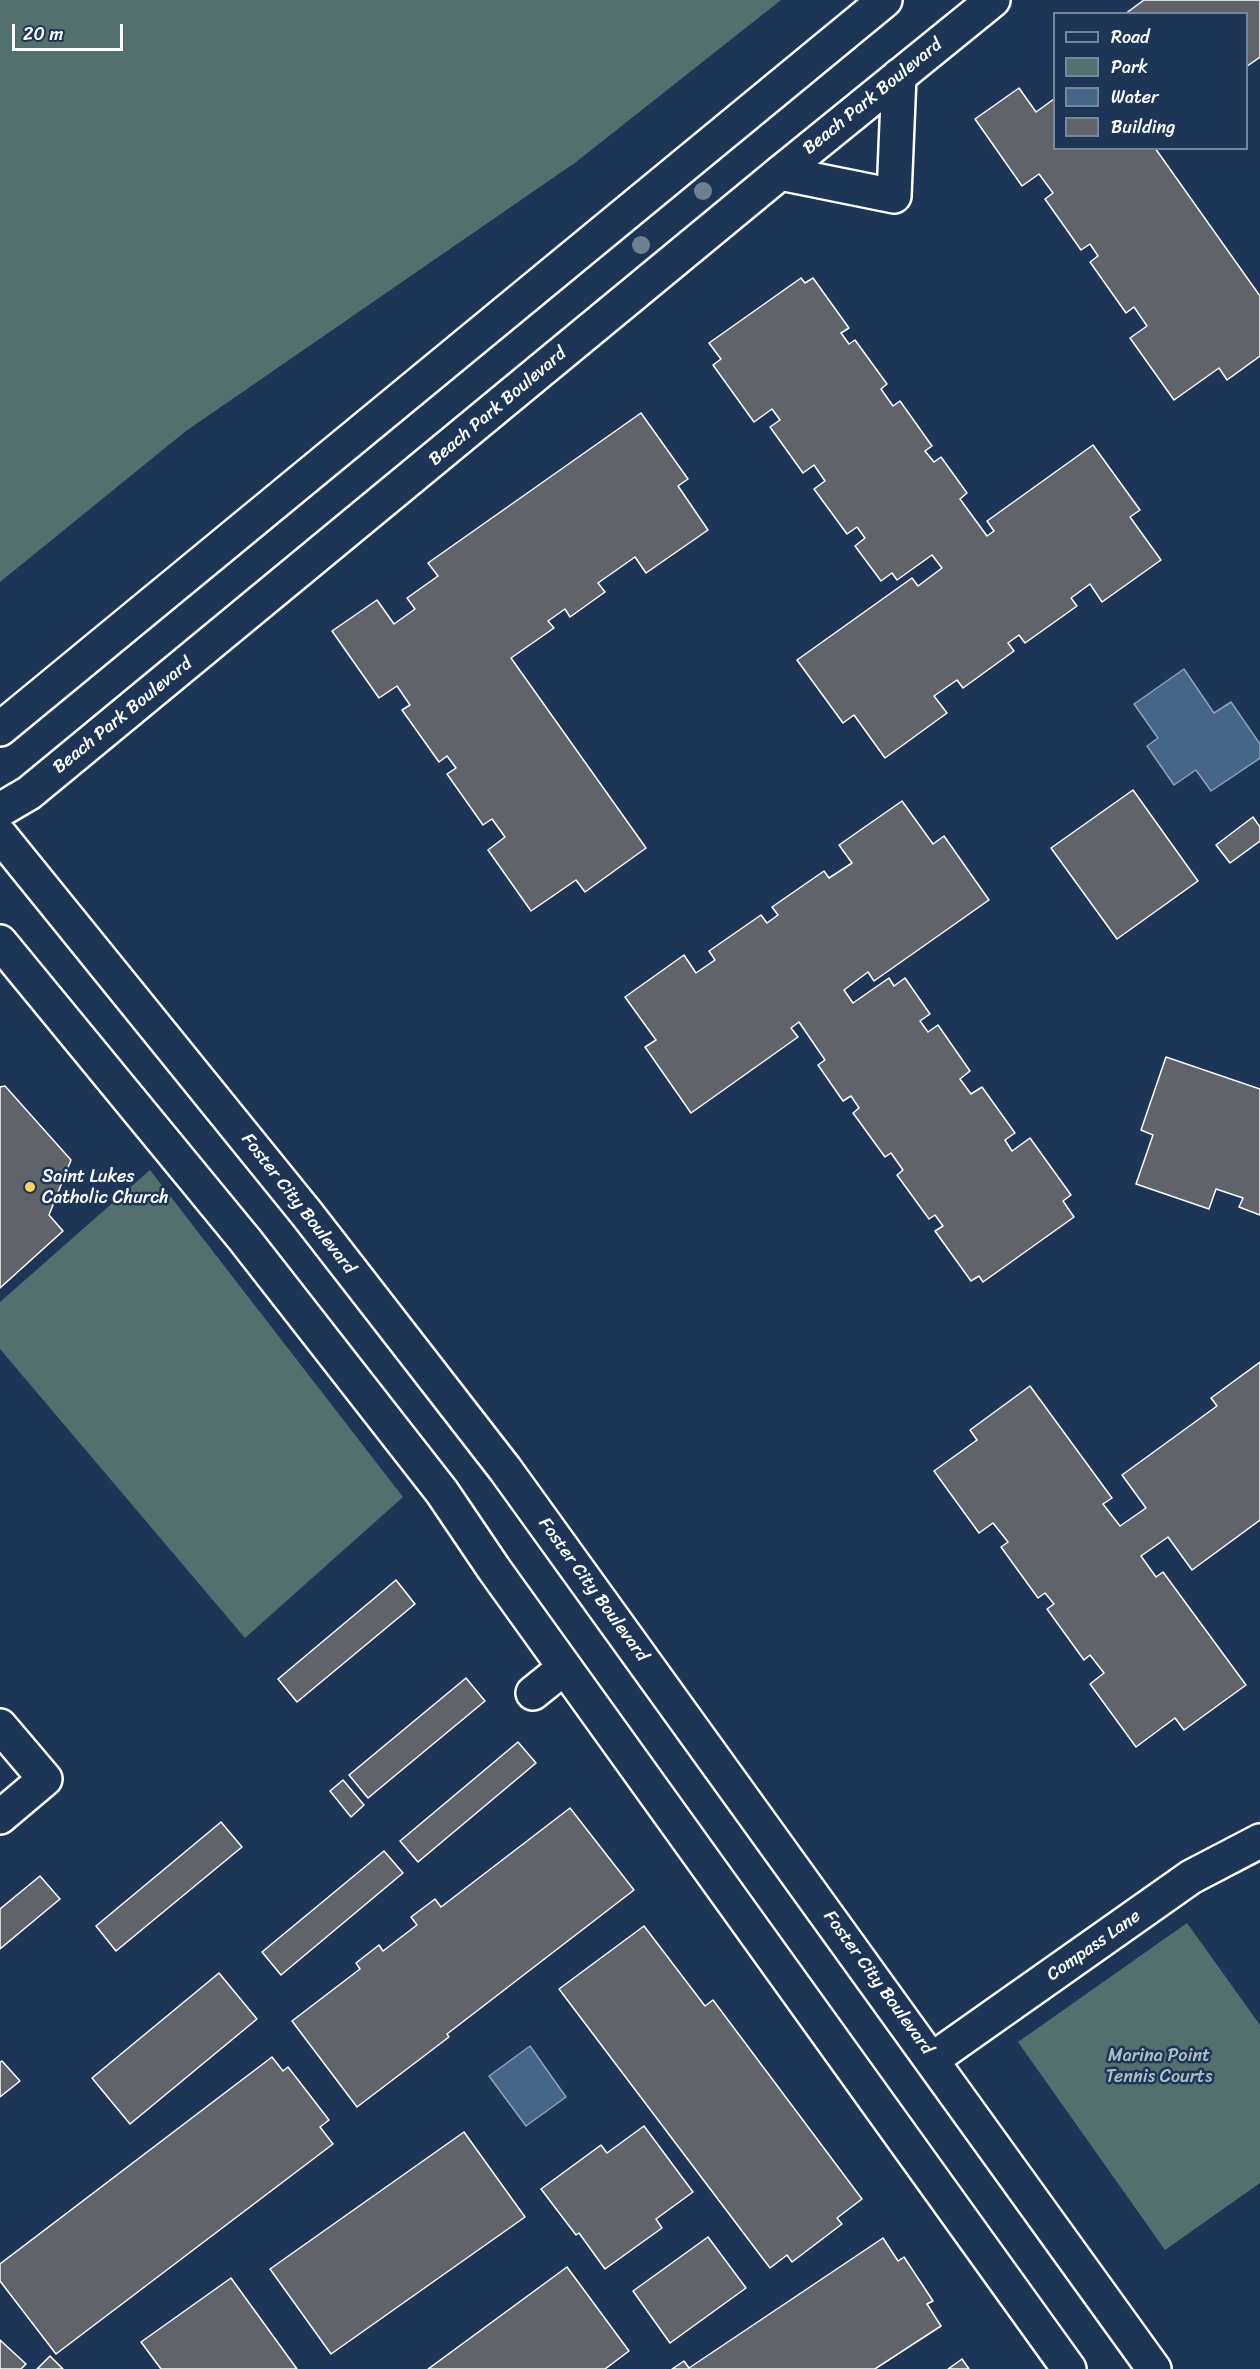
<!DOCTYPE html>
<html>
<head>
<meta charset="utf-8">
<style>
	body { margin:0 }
	#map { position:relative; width:1260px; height:2369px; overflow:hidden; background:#1d3557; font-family:Sriracha,sans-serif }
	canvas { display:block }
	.legend { position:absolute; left:1053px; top:12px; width:195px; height:138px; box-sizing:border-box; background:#1d3557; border:2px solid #77869a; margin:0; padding:8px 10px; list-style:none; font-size:18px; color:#fff }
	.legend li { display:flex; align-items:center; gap:12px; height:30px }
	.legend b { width:30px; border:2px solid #77869a }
	.scale { position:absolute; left:12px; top:24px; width:111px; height:27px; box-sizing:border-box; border:3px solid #fff; border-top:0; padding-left:8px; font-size:18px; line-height:21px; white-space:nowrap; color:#fff; -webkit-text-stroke:4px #1d3557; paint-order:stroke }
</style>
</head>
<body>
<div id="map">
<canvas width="1260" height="2369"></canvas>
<ul class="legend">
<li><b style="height:8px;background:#1d3557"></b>Road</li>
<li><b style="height:16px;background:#54706e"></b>Park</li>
<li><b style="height:16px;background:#44668a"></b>Water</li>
<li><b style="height:16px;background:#60636a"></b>Building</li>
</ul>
<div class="scale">20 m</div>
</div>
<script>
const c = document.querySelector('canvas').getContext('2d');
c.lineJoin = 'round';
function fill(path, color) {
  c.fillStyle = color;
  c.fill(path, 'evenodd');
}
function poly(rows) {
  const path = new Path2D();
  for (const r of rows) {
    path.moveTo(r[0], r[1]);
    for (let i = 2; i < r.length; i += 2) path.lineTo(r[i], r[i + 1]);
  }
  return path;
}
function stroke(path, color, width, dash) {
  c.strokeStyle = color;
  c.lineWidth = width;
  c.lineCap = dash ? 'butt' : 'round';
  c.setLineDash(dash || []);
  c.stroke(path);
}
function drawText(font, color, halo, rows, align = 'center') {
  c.font = font + ' Sriracha,sans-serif';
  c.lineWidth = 5;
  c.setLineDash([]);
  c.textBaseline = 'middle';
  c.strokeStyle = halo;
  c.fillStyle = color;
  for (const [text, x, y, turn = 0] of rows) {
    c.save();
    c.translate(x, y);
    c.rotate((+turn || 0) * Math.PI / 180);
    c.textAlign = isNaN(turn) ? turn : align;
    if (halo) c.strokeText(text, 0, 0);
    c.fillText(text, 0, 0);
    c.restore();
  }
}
fill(poly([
	[0,0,781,0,576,162,186,431,0,582],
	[150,1170,403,1497,245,1638,0,1349,0,1302],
	[1187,1923,1260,2025,1260,2183,1165,2250,1018,2042]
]), '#54706e');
const water = poly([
	[1184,669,1214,713,1231,702,1260,744,1260,758,1211,791,1196,770,1174,785,1147,746,1158,738,1134,704,1184,669],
	[530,2046,566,2097,526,2126,489,2076,530,2046]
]);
fill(water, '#44668a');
stroke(water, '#8fa3b9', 1.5);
const building = poly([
	[1144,0,1260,0,1260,57,1246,67,1246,14,1125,14,1144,0],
	[1019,88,1036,112,1054,99,1054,148,1155,148,1260,296,1260,356,1227,380,1219,368,1174,400,1130,338,1147,326,1134,307,1126,313,1090,262,1098,256,1090,244,1081,250,1045,199,1053,193,1039,174,1022,186,975,119,1019,88],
	[801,278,805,283,813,278,849,328,841,333,849,344,855,340,887,384,881,389,893,406,900,401,932,446,925,451,934,462,941,457,967,493,960,499,987,536,994,531,987,521,1093,445,1140,510,1130,517,1161,560,1102,602,1090,584,1071,598,1077,606,1025,643,1019,635,1008,643,1014,651,963,688,957,680,934,696,947,713,885,758,854,715,843,723,797,660,912,578,918,586,942,568,932,555,897,580,892,573,881,581,855,546,865,538,857,527,847,534,814,489,825,481,814,465,803,473,770,427,780,420,772,409,754,422,713,365,721,359,709,343,801,278],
	[641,413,688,479,678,486,708,530,646,573,635,557,598,583,605,592,570,617,565,609,548,621,554,628,511,658,646,848,585,892,576,880,531,911,488,850,505,837,492,819,483,825,447,774,456,768,447,756,439,762,402,710,410,705,397,686,379,698,332,631,377,600,394,624,415,609,407,598,438,576,428,563,641,413],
	[1133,790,1198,881,1117,939,1051,848,1133,790],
	[902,801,933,844,944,836,989,900,874,981,868,972,844,990,853,1003,889,978,894,986,905,978,930,1014,920,1021,928,1032,938,1025,970,1071,960,1079,971,1094,982,1087,1015,1133,1005,1140,1012,1151,1030,1138,1071,1195,1063,1201,1074,1217,983,1282,979,1276,971,1281,935,1231,943,1226,935,1215,929,1219,897,1175,903,1170,891,1153,885,1157,853,1113,859,1108,851,1096,843,1101,818,1065,825,1060,799,1022,791,1028,798,1037,691,1113,645,1047,656,1040,625,997,684,955,696,973,715,960,709,951,761,915,767,923,778,915,772,907,824,871,829,878,852,863,839,845,902,801],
	[1253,817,1260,827,1260,841,1230,863,1216,845,1253,817],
	[1166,1057,1260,1089,1260,1215,1239,1207,1243,1198,1216,1189,1209,1209,1136,1184,1153,1135,1141,1130,1166,1057],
	[5,1086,71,1160,49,1215,63,1231,0,1288,0,1087,5,1086],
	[1260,1362,1260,1520,1192,1570,1168,1537,1141,1556,1156,1577,1163,1572,1246,1685,1184,1730,1175,1718,1136,1747,1090,1684,1104,1673,1090,1655,1084,1660,1047,1609,1054,1604,1045,1593,1038,1598,1001,1547,1008,1542,993,1523,979,1533,934,1471,977,1440,970,1430,1030,1386,1112,1498,1103,1504,1120,1526,1146,1508,1122,1475,1217,1406,1211,1398,1260,1362],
	[396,1580,415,1604,297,1702,278,1679,396,1580],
	[466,1678,485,1701,368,1798,349,1775,466,1678],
	[518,1742,536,1763,418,1862,400,1841,518,1742],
	[343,1780,364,1805,351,1817,330,1791,343,1780],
	[570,1808,634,1890,447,2034,449,2037,357,2107,292,2021,360,1969,356,1963,379,1945,383,1951,417,1925,411,1917,435,1899,441,1907,570,1808],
	[221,1822,242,1847,116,1951,96,1926,221,1822],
	[384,1851,403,1873,281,1975,262,1952,384,1851],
	[40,1876,60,1899,0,1949,0,1909,40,1876],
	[644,1926,705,2006,713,2000,862,2199,837,2218,842,2224,792,2262,787,2255,770,2268,559,1989,644,1926],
	[219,1973,257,2019,130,2124,92,2078,219,1973],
	[272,2057,283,2071,288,2067,329,2120,320,2127,333,2144,56,2354,0,2281,0,2264,272,2057],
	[2,2061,20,2081,0,2097,0,2062,2,2061],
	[644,2126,693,2192,656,2219,662,2228,605,2269,579,2233,576,2235,541,2189,601,2145,607,2153,644,2126],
	[464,2132,525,2217,331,2354,270,2269,464,2132],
	[708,2237,746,2288,670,2343,633,2291,708,2237],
	[883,2238,898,2261,904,2257,933,2301,927,2304,941,2326,875,2369,672,2369,684,2361,689,2368,883,2238],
	[567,2267,629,2351,605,2369,428,2369,567,2267],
	[231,2278,297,2369,161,2369,141,2342,231,2278],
	[0,2340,26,2364,21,2369,0,2369,0,2340],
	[50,2356,63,2369,37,2369,50,2356],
	[962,2359,969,2369,948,2369,962,2359]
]);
fill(building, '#60636a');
stroke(building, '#fff', 1.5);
const minor = poly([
	[780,173,894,196,899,76],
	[533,1693,564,1668],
	[0,1726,45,1779,0,1817],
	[933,2059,1191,1877,1260,1841]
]);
const major = poly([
	[0,729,885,0],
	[0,810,29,793,780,173,993,0],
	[0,835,307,1214,505,1469,1154,2369],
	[0,942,245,1240,442,1492,494,1569,1069,2369]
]);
stroke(minor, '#fff', 38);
stroke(major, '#fff', 38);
stroke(minor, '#1d3557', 33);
stroke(major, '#1d3557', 33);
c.fillStyle = '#6f8190';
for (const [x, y] of [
	[703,191],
	[641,245]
]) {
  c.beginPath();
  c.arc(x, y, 9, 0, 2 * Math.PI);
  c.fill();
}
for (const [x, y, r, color] of [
	[30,1187,6,"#ffd166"]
]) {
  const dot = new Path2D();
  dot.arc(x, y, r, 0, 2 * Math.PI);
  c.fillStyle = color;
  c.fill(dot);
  stroke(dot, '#1d3557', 2);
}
drawText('18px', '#fff', '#1d3557', [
	["Beach Park Boulevard",873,97,-39],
	["Beach Park Boulevard",498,407,-40],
	["Beach Park Boulevard",123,716,-39],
	["Foster City Boulevard",298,1204,52],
	["Foster City Boulevard",593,1590,54],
	["Compass Lane",1094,1946,-35],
	["Foster City Boulevard",878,1983,54]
]);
drawText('18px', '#fff', '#1d3557', [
	["Saint Lukes",42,1177],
	["Catholic Church",42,1198]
], 'left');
drawText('18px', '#b2bfbe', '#1d3557', [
	["Marina Point",1159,2056],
	["Tennis Courts",1159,2077]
]);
</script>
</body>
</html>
